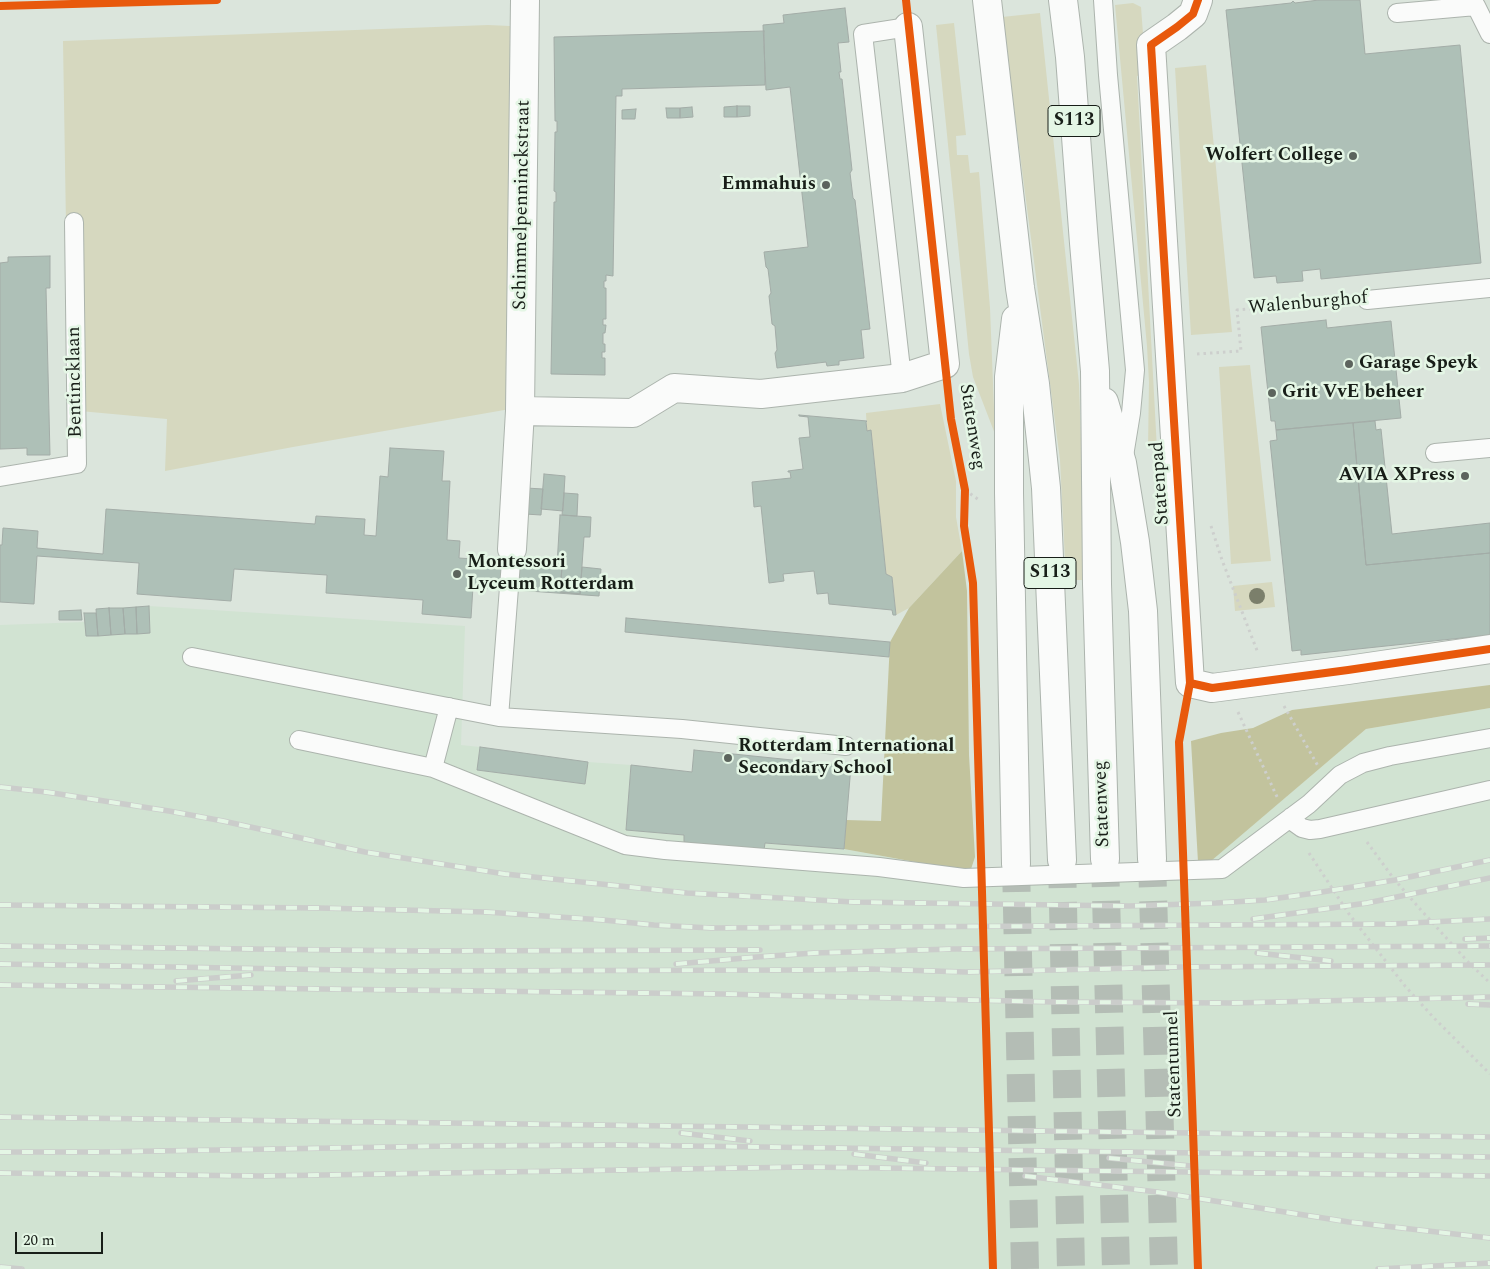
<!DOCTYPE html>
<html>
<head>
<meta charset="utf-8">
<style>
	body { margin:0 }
	#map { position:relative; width:1490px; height:1269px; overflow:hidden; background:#dbe5dc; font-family:Spectral,serif }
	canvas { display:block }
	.scale { position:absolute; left:15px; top:1232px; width:88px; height:22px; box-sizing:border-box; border:2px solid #181e18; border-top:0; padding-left:6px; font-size:15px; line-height:18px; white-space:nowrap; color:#181e18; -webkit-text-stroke:4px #e4f6e5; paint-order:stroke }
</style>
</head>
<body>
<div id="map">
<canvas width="1490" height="1269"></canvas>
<div class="scale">20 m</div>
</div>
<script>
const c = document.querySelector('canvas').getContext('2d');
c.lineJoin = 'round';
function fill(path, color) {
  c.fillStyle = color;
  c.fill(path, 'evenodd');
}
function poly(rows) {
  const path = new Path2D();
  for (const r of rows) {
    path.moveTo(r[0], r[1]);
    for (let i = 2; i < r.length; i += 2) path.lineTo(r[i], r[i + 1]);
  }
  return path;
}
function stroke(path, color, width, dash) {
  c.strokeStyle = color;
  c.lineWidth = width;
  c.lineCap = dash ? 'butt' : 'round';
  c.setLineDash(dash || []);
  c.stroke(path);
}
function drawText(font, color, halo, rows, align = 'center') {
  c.font = font + ' Spectral,serif';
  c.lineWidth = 5;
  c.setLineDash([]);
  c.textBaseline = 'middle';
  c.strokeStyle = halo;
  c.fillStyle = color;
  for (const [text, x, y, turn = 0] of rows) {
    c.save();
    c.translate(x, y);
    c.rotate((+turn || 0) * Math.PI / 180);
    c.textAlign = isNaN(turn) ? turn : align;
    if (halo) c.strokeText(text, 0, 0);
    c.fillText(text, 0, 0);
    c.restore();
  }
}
fill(poly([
	[149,606,465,626,461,745,480,747,477,770,585,784,588,762,631,765,626,830,684,835,684,842,764,850,765,843,844,849,970,872,1208,863,1366,729,1490,708,1490,1269,0,1269,0,625,85,622,96,613,96,609]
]), '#d1e3d2');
fill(poly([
	[1133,3,1141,7,1146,74,1137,76,1157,450,1148,448,1149,382,1147,346,1115,5],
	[1040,13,1079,384,1086,580,1066,580,1060,460,1002,17],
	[954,23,966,135,956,136,957,155,968,155,970,173,979,172,990,308,995,434,973,377,969,354,936,25],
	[488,25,510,26,508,370,510,409,293,447,165,471,167,419,69,410,63,41],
	[1206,65,1232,332,1191,335,1175,68],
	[1250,365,1271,561,1231,564,1219,367],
	[940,404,956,481,956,517,962,551,909,608,896,615,892,577,886,574,871,431,867,431,866,413],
	[1272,582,1275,607,1235,611,1233,586]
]), '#d6d8bf');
fill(poly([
	[962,551,967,591,969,755,975,857,970,872,844,849,846,820,881,821,890,642,909,608],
	[1490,685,1490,708,1366,729,1211,861,1198,862,1191,741,1221,733,1253,728,1292,710]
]), '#c2c39d');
const building = poly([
	[1319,0,1360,0,1365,54,1460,45,1481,263,1321,279,1320,269,1302,271,1303,281,1277,283,1276,276,1254,278,1226,10,1291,3,1293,1,1295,3,1319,0],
	[845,8,849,42,838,43,841,72,839,72,840,79,842,79,852,170,850,173,853,198,855,200,870,329,861,330,864,358,839,361,839,365,836,365,827,366,826,362,777,368,775,353,777,350,775,326,772,324,769,296,771,293,768,269,766,267,764,252,808,247,790,87,766,90,763,25,784,23,783,15,845,8],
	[764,31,765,85,622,89,622,96,616,96,613,276,606,275,606,281,604,281,604,288,606,288,606,319,603,319,603,325,606,325,605,333,603,333,603,344,605,344,605,352,602,352,602,358,605,358,605,375,551,374,554,202,556,202,556,192,554,191,555,132,557,132,557,121,555,121,554,37,764,31],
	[737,106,737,117,724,117,724,107,737,106],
	[737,106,750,106,750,116,737,117,737,106],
	[692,107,693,117,680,118,680,108,692,107],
	[666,108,680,108,680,118,667,118,666,108],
	[636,109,635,119,622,119,622,110,636,109],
	[50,256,50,288,46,288,50,455,27,455,27,448,0,449,0,263,8,262,8,257,50,256],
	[1326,320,1327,328,1391,321,1401,418,1276,430,1275,421,1271,421,1261,327,1326,320],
	[799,415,867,421,866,422,867,431,871,430,886,574,892,577,896,615,893,615,892,610,829,604,828,593,817,594,814,571,783,574,784,581,769,583,761,506,754,507,752,482,791,478,790,472,788,472,788,471,803,469,799,438,810,437,808,417,799,416,799,415],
	[1375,421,1376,430,1381,429,1392,534,1490,523,1490,553,1366,565,1353,423,1375,421],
	[1353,423,1366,565,1490,553,1490,635,1301,655,1301,650,1292,651,1270,441,1277,440,1276,430,1353,423],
	[390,448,444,451,442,481,450,481,447,540,460,541,459,558,557,565,557,567,562,567,560,592,580,594,582,567,601,569,599,596,473,587,471,618,422,614,423,600,326,593,327,575,234,569,231,601,137,594,139,563,37,556,34,604,0,602,0,545,2,545,3,528,38,531,37,548,103,554,106,509,315,524,316,516,365,519,364,535,376,536,380,476,388,477,390,448],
	[544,474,565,476,563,511,541,509,544,474],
	[526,488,543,489,541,515,525,514,526,488],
	[564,493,578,494,577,516,562,515,564,493],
	[560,515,591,517,590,537,584,537,580,594,560,592,562,567,557,567,557,565,560,515],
	[149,606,150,633,137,634,136,607,149,606],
	[136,607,137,634,125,634,123,608,136,607],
	[109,608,123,608,125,634,111,635,109,608],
	[109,608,111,635,98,636,96,609,109,608],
	[81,610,82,620,59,620,59,611,81,610],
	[84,613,96,613,98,636,86,636,84,613],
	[626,618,890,642,889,657,625,632,626,618],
	[480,747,588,762,585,784,477,770,480,747],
	[694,750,851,766,844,849,765,843,764,850,684,842,684,835,626,830,631,765,692,772,694,750]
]);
fill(building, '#aec0b7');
stroke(building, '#a3aca7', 1);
stroke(poly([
	[1105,859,1116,1269],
	[1152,859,1164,1269],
	[1062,860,1071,1269],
	[1016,864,1025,1269]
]), '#b4bdb5', 28, [28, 14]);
const service = poly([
	[1103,0,1108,75,1135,370,1131,413,1124,456],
	[1397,13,1476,6,1490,34],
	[1367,300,1490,288],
	[902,378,863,34,908,27],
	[1435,453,1490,448],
	[0,477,77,464,74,222],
	[192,657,499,717,512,549],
	[499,717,682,729,846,746],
	[299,740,433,768,449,707],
	[433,768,625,845,665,850,879,867,964,878,1222,869,1309,804,1340,775,1363,763,1390,756,1490,738],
	[1291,817,1295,823,1302,828,1310,830,1320,829,1490,790]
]);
const minor = poly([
	[1198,0,1193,14,1177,27,1151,45,1190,683,1212,688,1348,670,1490,649],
	[520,411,633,413,674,388,761,394,902,378,945,364,908,27],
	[512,549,520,411,525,0]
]);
const primary = poly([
	[987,0,1020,288,1035,384,1046,488,1062,860],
	[1063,0,1070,57,1084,243,1095,371,1097,584,1105,859],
	[1016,319,1009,377,1009,493,1016,864],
	[1104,402,1122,463,1135,542,1143,611,1152,859]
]);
stroke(service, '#acb4ad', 20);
stroke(minor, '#acb4ad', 30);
stroke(primary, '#acb4ad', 30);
stroke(poly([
	[1197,354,1241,351,1237,310,1344,301],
	[965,490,979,500,980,502],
	[1211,526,1222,560,1258,653],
	[1284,706,1318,766],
	[1238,712,1278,799],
	[1367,842,1394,879,1420,909,1470,964,1490,983],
	[1309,853,1349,914,1405,986,1434,1018,1490,1074]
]), '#cdcfcd', 3, [2.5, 4]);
stroke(service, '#fafbfa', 18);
stroke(minor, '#fafbfa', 28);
stroke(primary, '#fafbfa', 28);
const rail = poly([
	[0,787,46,792,169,811,223,821,365,852,505,874,687,893,854,902,1129,906,1216,903,1265,900,1322,892,1395,880,1490,860],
	[0,905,319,908,486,912,603,920,654,925,711,928,1391,924,1490,919],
	[1253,919,1367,903,1490,878],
	[1465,939,1490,938],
	[0,946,421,951,760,950],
	[1257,953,1331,961],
	[0,964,403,971,810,970,869,969,966,972,1181,967,1490,965],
	[676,964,757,957,814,953,953,949,1490,946],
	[176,981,251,975],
	[0,985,722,994,1053,1002,1232,1003,1490,997],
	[1468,1004,1490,1005],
	[0,1117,1490,1137],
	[681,1133,750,1141],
	[0,1152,100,1152,450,1146,616,1145,1490,1157],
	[854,1154,926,1163],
	[1109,1158,1191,1166],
	[0,1173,263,1176,803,1167,1490,1176],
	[1025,1176,1157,1192,1349,1222,1490,1238],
	[0,1267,22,1269],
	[1378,1269,1490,1263]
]);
stroke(rail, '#cbcdcb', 5.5);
stroke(rail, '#e4f6e5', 4, [11]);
stroke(poly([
	[906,0,951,419,965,490,964,526,973,583,993,1269],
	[1198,0,1193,14,1177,27,1151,45,1190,683,1212,688,1348,670,1490,649],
	[0,6,217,0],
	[1190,683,1179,742,1198,1269]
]), '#e8590c', 8);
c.fillStyle = '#7b7f6b';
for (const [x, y] of [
	[1257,596]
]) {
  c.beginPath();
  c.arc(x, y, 8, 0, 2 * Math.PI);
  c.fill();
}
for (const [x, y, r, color] of [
	[1353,156,5,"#5c645d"],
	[826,185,5,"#5c645d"],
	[1349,364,5,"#5c645d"],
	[1272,393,5,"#5c645d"],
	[1465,476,5,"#5c645d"],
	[457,574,5,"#5c645d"],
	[728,758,5,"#5c645d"]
]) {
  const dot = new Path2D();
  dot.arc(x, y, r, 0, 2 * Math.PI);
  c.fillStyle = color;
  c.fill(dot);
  stroke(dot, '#e4f6e5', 2);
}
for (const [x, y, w] of [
	[1074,121,52],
	[1050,573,52]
]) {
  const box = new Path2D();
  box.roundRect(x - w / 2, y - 15.5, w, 31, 4);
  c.fillStyle = '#e4f6e5';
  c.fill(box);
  stroke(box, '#181e18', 1);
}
drawText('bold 18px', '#181e18', null, [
	["S113",1074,121],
	["S113",1050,573]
]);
drawText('bold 19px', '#181e18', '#e4f6e5', [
	["Wolfert College",1343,156,"right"],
	["Emmahuis",816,185,"right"],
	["Garage Speyk",1359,364],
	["Grit VvE beheer",1282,393],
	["AVIA XPress",1455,476,"right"],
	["Montessori",467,563],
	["Lyceum Rotterdam",467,585],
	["Rotterdam International",738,747],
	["Secondary School",738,769]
], 'left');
drawText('19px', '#181e18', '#e4f6e5', [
	["Schimmelpenninckstraat",523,205,-89],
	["Walenburghof",1308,304,-5],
	["Bentincklaan",76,382,-91],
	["Statenweg",971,427,81],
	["Statenpad",1161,483,-94],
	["Statenweg",1103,804,-92],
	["Statentunnel",1175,1064,-92]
]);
</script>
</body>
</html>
